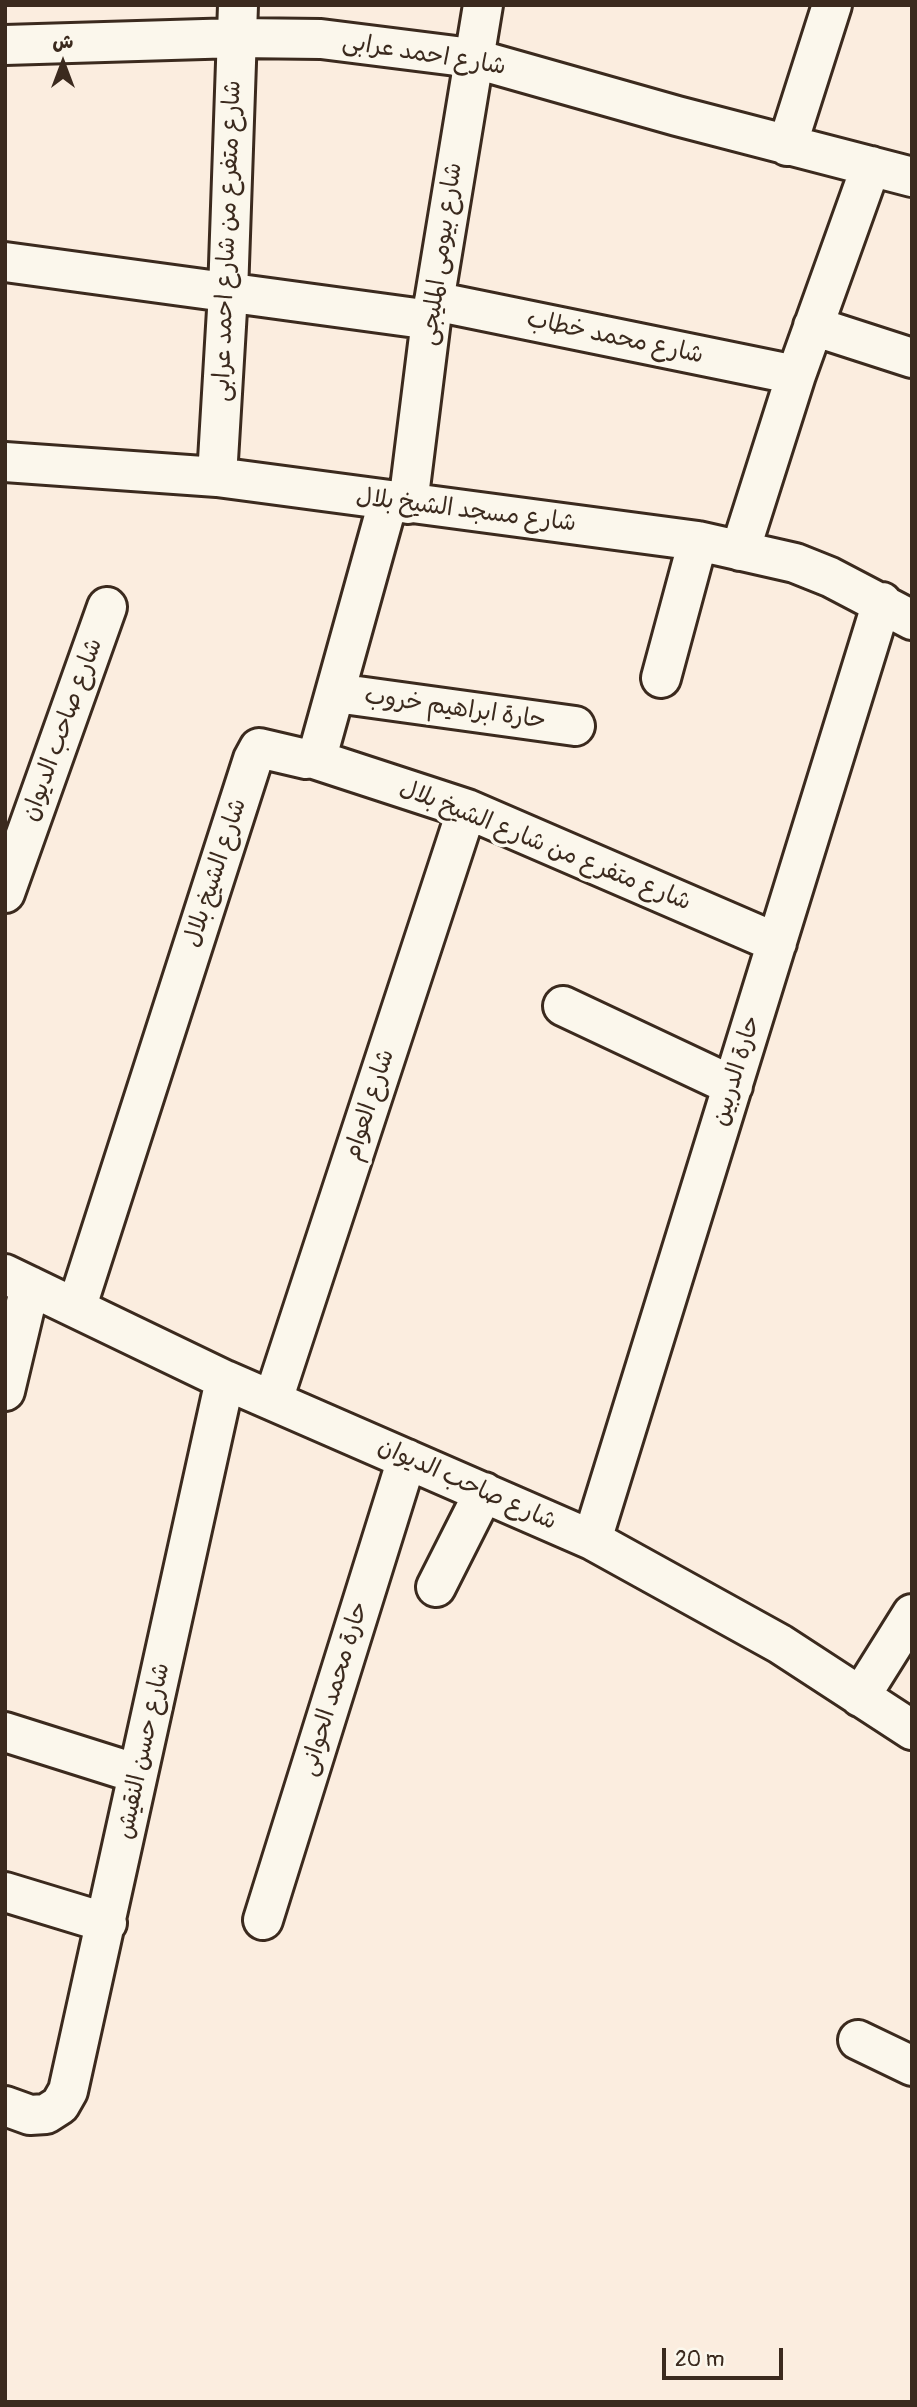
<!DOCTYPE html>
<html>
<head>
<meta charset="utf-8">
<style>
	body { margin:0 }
	#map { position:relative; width:917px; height:2407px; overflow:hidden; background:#fbeddf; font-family:Pangolin,"Playpen Sans Arabic",sans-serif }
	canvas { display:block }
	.frame { position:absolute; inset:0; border:7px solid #3b2a1e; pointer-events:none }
	.north { position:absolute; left:28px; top:28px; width:70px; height:70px; -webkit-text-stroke:5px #fbf7ec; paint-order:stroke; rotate:0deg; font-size:19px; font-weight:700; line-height:28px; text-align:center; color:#3b2a1e }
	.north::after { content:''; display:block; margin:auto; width:24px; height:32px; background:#3b2a1e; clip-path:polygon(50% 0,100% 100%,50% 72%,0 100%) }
	.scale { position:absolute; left:662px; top:2348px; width:121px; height:32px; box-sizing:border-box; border:4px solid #3b2a1e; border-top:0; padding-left:9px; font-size:21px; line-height:24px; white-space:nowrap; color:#3b2a1e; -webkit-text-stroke:5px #fbf7ec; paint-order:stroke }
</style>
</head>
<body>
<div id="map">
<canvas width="917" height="2407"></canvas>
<div class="frame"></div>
<div class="north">ش</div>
<div class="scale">20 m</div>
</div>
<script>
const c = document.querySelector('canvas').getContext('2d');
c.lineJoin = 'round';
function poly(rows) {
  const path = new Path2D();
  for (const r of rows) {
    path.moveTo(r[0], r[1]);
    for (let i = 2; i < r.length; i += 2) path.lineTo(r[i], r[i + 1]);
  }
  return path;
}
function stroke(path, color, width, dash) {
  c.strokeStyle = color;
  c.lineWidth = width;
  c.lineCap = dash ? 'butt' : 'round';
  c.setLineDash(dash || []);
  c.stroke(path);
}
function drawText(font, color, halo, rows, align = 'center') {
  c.font = font + ' Pangolin,"Playpen Sans Arabic",sans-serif';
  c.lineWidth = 7;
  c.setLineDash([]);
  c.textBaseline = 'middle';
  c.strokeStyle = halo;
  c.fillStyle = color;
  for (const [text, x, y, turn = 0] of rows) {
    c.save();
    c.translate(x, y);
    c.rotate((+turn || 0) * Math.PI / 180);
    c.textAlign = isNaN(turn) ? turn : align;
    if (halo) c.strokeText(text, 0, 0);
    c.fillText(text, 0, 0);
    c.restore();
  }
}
const minor = poly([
	[5,45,237,38,321,39,472,58,677,116,912,177],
	[787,146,832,5],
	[5,262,431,320],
	[434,301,796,375],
	[813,326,912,358],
	[5,462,217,477,698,541,795,563,830,577,912,620],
	[217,477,228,293,238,5],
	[408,504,431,320,483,5],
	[740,551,796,375,871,166],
	[661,678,698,541],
	[336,693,575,726],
	[311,758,467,809,777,943],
	[5,893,107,607],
	[563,1006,733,1086],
	[5,1274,225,1380,592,1540,780,1644,912,1730],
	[77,1306,253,759,259,748,306,759,319,750,388,502],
	[5,1391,30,1286],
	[273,1400,467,809],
	[592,1540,882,602],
	[436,1587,484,1492],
	[860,1697,912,1614],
	[5,1732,138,1774],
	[5,1892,107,1923],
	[263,1920,407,1459],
	[858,2040,912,2066],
	[5,2106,30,2115,46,2114,60,2105,68,2091,225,1380]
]);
stroke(minor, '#3b2a1e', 44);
stroke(minor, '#fbf7ec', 38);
drawText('24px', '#3b2a1e', '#fbf7ec', [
	["شارع احمد عرابى",424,55,9],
	["شارع متفرع من شارع احمد عرابى",228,241,-88],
	["شارع بيومى المليجى",442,254,-82],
	["شارع محمد خطاب",615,338,12],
	["شارع مسجد الشيخ بلال",466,511,7],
	["حارة ابراهيم خروب",455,709,8],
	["شارع صاحب الديوان",63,730,-70],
	["شارع متفرع من شارع الشيخ بلال",545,846,22],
	["شارع الشيخ بلال",216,873,-72],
	["حارة الدربين",737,1071,-73],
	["شارع العوام",370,1105,-72],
	["شارع صاحب الديوان",467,1485,24],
	["حارة محمد الحوانى",335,1689,-73],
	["شارع حسن النقيش",144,1751,-78]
]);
</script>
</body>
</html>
